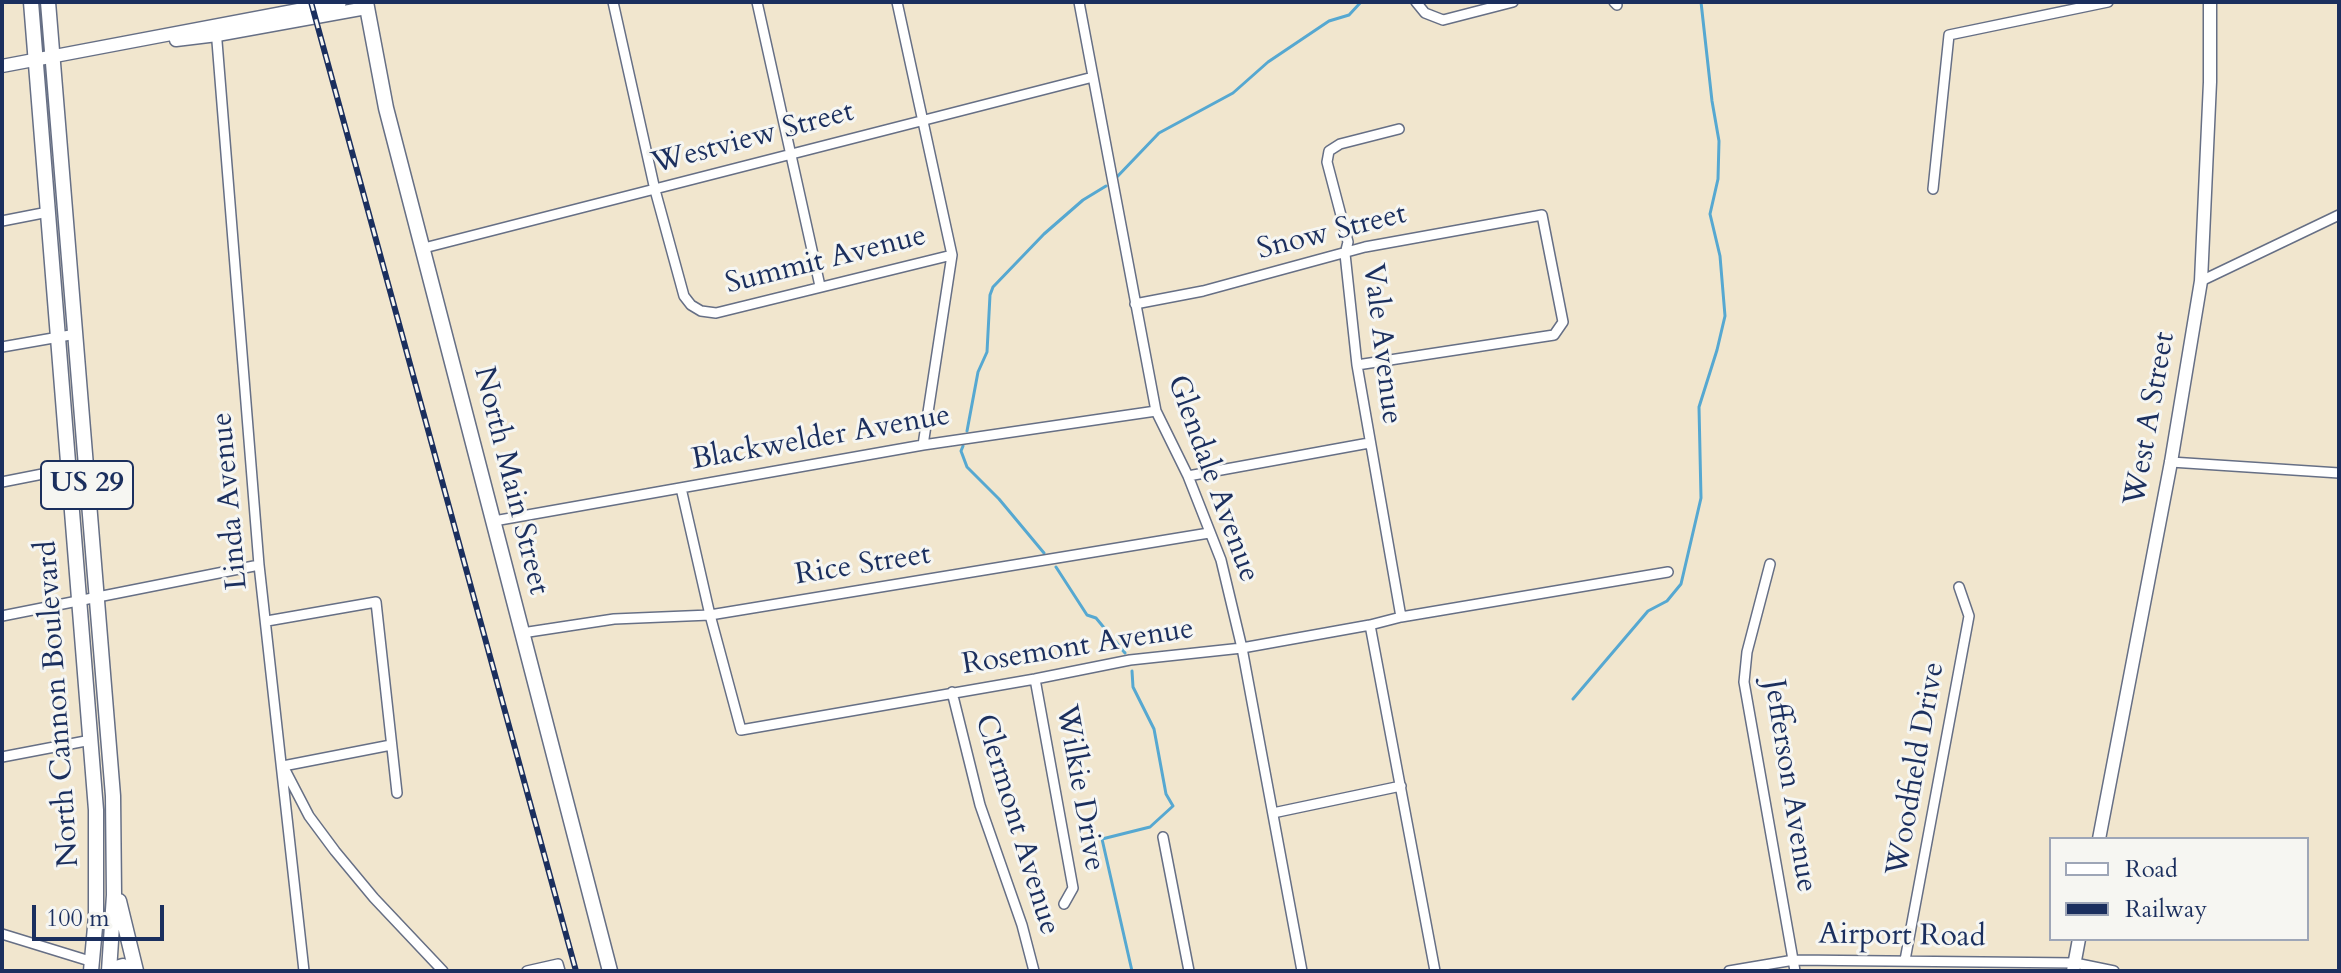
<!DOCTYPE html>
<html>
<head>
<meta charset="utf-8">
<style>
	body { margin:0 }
	#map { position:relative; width:2341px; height:973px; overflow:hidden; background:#f1e6ce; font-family:Cardo,serif }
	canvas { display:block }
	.frame { position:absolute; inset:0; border:4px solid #1b2f5e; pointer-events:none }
	.legend { position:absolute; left:2049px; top:837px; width:260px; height:104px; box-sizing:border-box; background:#f6f6f2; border:2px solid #9ea6b7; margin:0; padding:10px 14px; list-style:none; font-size:24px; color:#1b2f5e }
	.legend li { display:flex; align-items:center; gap:16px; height:40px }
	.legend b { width:40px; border:2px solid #9ea6b7 }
	.scale { position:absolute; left:32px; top:905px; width:132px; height:36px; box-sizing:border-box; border:4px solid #1b2f5e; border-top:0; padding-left:10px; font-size:24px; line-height:28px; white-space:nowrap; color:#1b2f5e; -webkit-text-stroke:6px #f6f6f2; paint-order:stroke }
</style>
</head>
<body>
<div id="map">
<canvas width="2341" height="973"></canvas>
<div class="frame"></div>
<ul class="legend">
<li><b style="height:10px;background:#fff"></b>Road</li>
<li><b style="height:10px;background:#1b2f5e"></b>Railway</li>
</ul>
<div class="scale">100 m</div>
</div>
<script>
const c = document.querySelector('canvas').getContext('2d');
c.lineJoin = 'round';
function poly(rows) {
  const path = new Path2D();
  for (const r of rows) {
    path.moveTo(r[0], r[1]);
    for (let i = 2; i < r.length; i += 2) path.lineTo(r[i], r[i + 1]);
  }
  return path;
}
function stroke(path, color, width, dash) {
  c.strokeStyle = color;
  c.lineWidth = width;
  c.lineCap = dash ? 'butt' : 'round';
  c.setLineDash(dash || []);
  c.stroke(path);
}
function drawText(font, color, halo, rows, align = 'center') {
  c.font = font + ' Cardo,serif';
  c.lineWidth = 6;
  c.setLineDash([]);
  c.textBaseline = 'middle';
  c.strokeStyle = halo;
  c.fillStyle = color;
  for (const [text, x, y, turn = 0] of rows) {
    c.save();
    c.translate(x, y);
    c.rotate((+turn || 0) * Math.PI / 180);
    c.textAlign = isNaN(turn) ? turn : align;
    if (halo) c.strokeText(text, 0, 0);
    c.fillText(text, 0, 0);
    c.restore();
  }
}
stroke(poly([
	[1115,179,1159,133,1233,93,1268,62,1329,21,1349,15,1361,2],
	[967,431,978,372,987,352,990,295,993,287,1044,234,1083,200,1106,186],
	[963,446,961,451,967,467,999,499,1044,553],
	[1056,567,1087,615,1096,618,1125,653],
	[1132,671,1133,687,1154,729,1166,794,1173,806,1150,827,1102,839,1132,971],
	[1573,699,1648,611,1667,601,1681,584,1701,498,1699,407,1717,350,1725,316,1720,256,1710,214,1718,179,1719,141,1712,101,1701,2]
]), '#56a8d1', 3);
const street = poly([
	[613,2,655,190,684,296,691,305,701,311,716,313,952,255],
	[757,2,820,286],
	[897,2,952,255,923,445],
	[1079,2,1156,411,1188,476,1221,560,1242,648,1302,971],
	[1416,2,1425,13,1443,20,1513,2],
	[1614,2,1617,5],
	[216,29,259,565,304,971],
	[1399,129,1340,144,1329,151,1327,162,1348,242,1345,254,1357,365,1401,617],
	[1933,189,1949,35,2108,2],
	[2,221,48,212],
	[424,248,1093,77],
	[2201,281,2339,215],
	[1135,304,1203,291,1365,247,1542,215,1563,322,1554,335,1357,365],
	[2,347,76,334],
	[2171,462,2339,473],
	[1188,476,1369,443],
	[2,482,68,469],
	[681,488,710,615,741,730,1035,679,1130,660,1242,648,1370,625,1401,617,1668,572],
	[494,521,923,445,1156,411],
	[1770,564,1747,652,1744,682,1795,971],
	[2,616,259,565],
	[267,621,376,602,397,793],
	[1370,625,1435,971],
	[522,633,614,619,710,615,1209,533],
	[1035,679,1073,888,1064,904],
	[952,692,980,805,1022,925,1034,971],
	[391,745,283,766,309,816,335,851,374,898,443,971],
	[2,757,91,740],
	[1273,813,1401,786],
	[1163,837,1189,971],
	[2,934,93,962],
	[1905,960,1969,616,1959,587],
	[527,971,558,964,560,971],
	[1729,971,1794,960,2075,963,2114,971]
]);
const secondary = poly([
	[176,40,217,35,366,8],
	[2,66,340,2],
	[2099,839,2171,462,2201,281,2210,82,2210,2],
	[109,969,123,965,132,971],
	[2073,971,2079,939]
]);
const primary = poly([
	[31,2,96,810,96,916,91,971],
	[48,2,113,796,114,895,109,971],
	[366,2,386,108,610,971],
	[119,901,136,971]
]);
stroke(street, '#666f85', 12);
stroke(secondary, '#666f85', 15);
stroke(primary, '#666f85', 17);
stroke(street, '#fff', 9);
stroke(secondary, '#fff', 12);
stroke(primary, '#fff', 14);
const rail = poly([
	[311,2,576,971]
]);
stroke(rail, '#1b2f5e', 6);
stroke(rail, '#f6f6f2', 3, [9]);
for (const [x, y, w] of [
	[87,485,92]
]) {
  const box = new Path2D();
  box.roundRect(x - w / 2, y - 24, w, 48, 6);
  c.fillStyle = '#f6f6f2';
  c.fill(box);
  stroke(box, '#1b2f5e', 2);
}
drawText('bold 28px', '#1b2f5e', null, [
	["US 29",87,485]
]);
drawText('30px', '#1b2f5e', '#f6f6f2', [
	["Westview Street",753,139,-15],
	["Snow Street",1332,233,-14],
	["Summit Avenue",826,261,-14],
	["Vale Avenue",1381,344,83],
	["West A Street",2151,419,-80],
	["Blackwelder Avenue",821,439,-10],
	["Glendale Avenue",1212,479,70],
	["North Main Street",510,481,76],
	["Linda Avenue",231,501,-95],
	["Rice Street",863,566,-9],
	["Rosemont Avenue",1078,648,-9],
	["North Cannon Boulevard",59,704,-94],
	["Woodfield Drive",1917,769,-80],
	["Jefferson Avenue",1789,786,81],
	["Wilkie Drive",1079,788,80],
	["Clermont Avenue",1016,825,73],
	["Airport Road",1902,937,1]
]);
</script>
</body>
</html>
